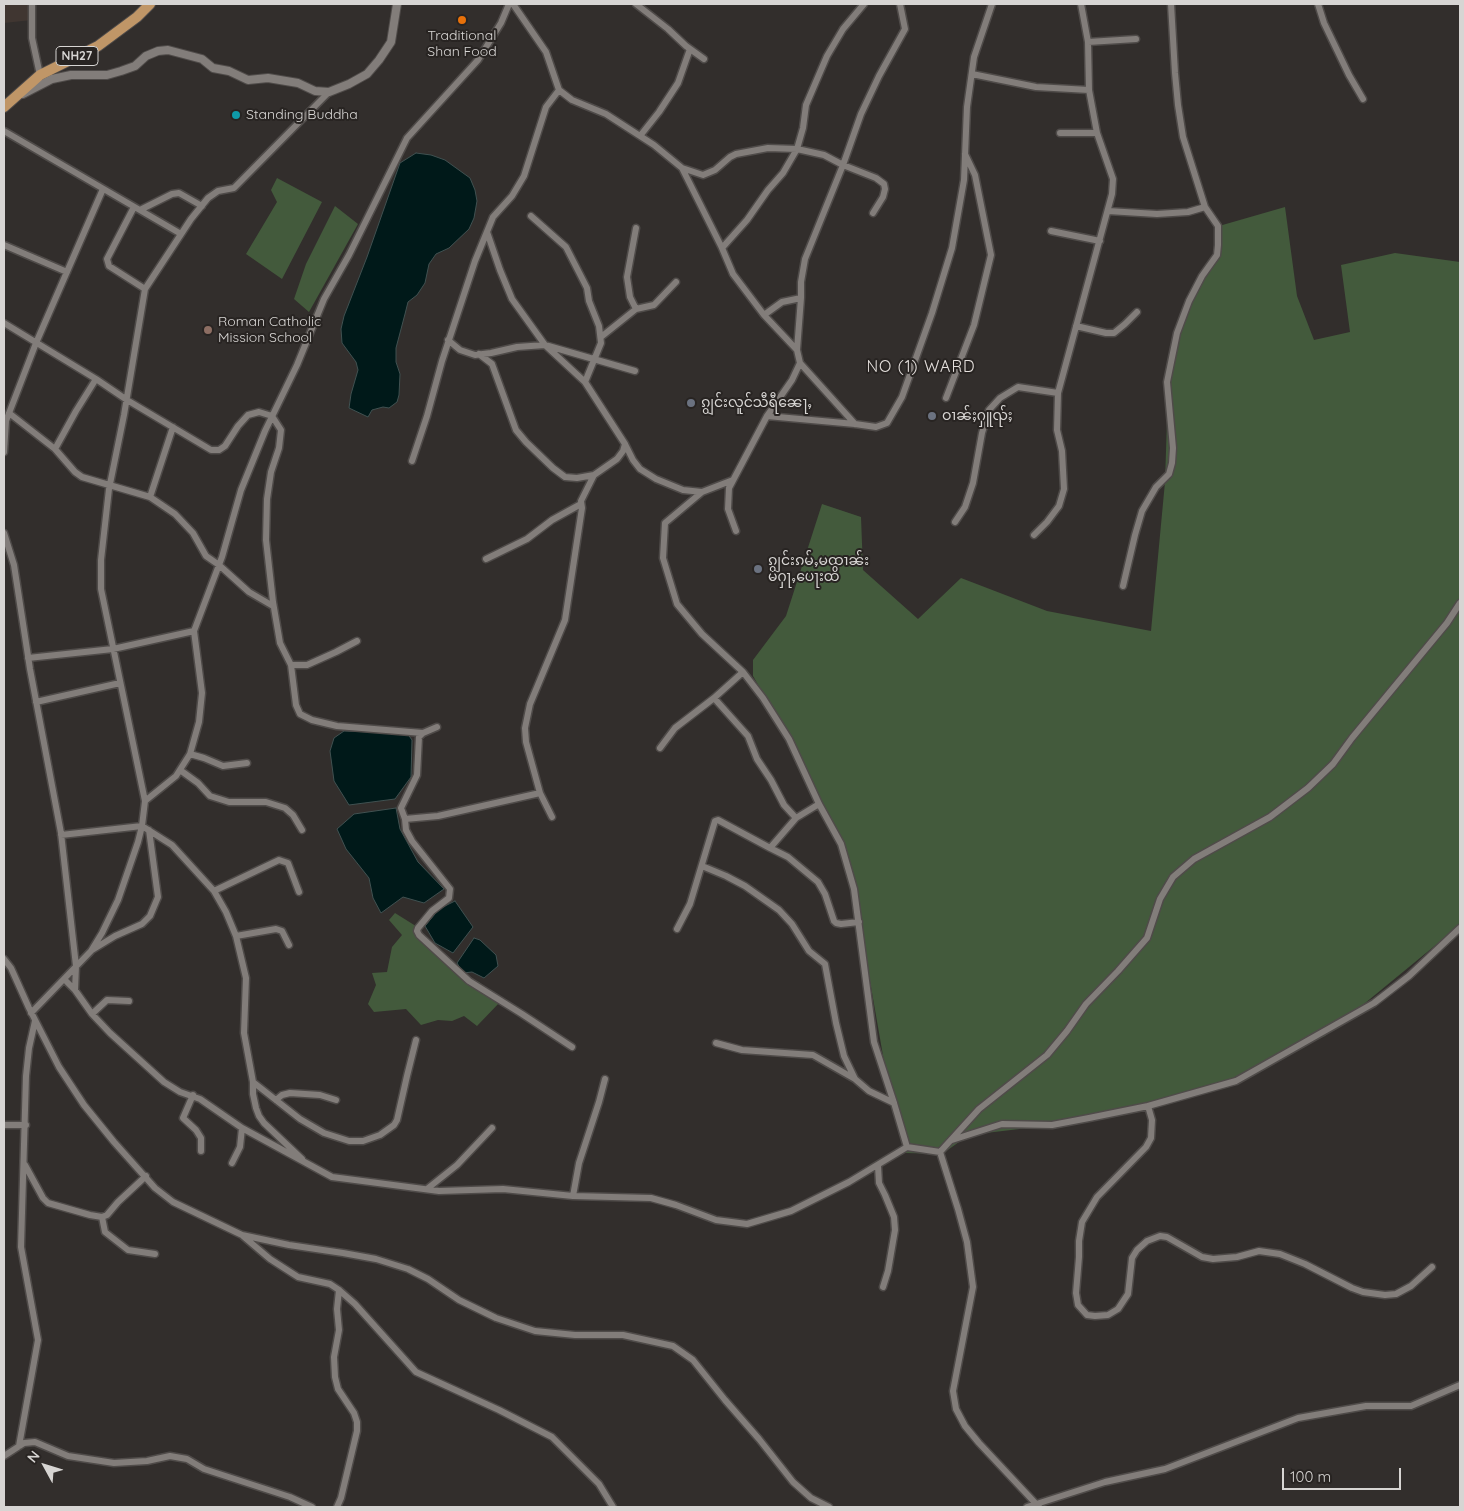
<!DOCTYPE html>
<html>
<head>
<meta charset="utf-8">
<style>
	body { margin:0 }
	#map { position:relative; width:1464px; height:1511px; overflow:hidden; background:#322e2c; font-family:Quicksand,sans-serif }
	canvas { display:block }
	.frame { position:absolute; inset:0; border:5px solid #d7d5d3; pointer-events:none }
	.north { position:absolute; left:20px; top:1441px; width:50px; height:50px; -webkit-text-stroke:4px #282422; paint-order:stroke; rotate:309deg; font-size:14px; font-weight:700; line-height:20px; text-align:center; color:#d7d5d3 }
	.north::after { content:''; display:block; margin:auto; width:18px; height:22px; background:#d7d5d3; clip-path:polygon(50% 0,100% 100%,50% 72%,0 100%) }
	.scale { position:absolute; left:1282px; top:1468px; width:119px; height:22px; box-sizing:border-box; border:2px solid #d7d5d3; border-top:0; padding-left:6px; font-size:15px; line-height:18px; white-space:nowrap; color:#d7d5d3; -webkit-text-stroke:4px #282422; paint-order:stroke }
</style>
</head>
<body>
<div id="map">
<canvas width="1464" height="1511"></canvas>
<div class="frame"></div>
<div class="north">N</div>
<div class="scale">100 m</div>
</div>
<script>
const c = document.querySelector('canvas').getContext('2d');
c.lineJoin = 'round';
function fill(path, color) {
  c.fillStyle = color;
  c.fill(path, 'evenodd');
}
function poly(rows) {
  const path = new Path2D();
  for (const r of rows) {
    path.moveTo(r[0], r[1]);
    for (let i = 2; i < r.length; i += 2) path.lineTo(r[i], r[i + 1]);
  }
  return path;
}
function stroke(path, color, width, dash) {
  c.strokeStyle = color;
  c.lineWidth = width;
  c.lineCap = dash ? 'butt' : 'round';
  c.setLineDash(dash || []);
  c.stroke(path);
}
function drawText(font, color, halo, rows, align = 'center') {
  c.font = font + ' Quicksand,"Noto Sans Myanmar",sans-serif';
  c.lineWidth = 4;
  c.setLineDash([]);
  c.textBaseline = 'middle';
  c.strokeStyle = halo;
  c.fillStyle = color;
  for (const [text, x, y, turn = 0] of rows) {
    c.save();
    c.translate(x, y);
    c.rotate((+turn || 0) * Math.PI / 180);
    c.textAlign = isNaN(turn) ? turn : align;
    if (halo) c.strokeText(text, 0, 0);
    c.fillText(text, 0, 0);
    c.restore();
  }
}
fill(poly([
	[4,4,32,4,32,20,4,23]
]), '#403631');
fill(poly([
	[277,178,322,202,282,279,246,254,277,202,271,190],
	[335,206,358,224,309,312,294,299,306,264],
	[1285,207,1297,296,1314,340,1350,332,1341,265,1395,253,1460,262,1460,930,1437,944,1325,1036,1198,1094,1095,1120,969,1135,942,1154,906,1153,892,1107,853,884,827,821,780,723,753,676,753,660,786,616,822,504,861,517,863,570,918,619,961,578,1047,611,1151,631,1165,482,1168,389,1187,300,1219,253,1219,226],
	[395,913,419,928,432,950,461,977,479,982,501,1001,477,1026,464,1016,452,1021,438,1020,421,1025,406,1009,374,1012,368,1004,376,985,372,973,387,972,392,947,402,935,389,920]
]), '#435a3c');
const water = poly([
	[416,153,431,155,445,160,470,178,475,190,477,201,474,218,469,229,449,248,436,254,429,264,425,283,417,295,408,302,405,314,396,348,396,362,400,374,399,395,397,402,389,408,383,407,372,410,368,417,349,408,351,394,358,370,356,362,342,343,341,329,344,316,367,257,400,163,416,153],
	[344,731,407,733,412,740,411,777,395,799,349,805,334,781,330,751,334,738,344,731],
	[396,808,400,829,418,862,444,889,424,903,403,897,381,913,373,898,369,878,346,849,337,829,354,814,396,808],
	[455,901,473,927,453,953,435,943,425,926,439,909,455,901],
	[474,938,480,940,496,955,498,966,484,978,472,972,463,973,457,963,474,938]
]);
fill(water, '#001919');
stroke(water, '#405151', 1);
const minor = poly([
	[32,4,32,38,40,75],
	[513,4,546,52,559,90,572,100,606,114,654,145,682,168,722,248,733,274,764,315,797,350,800,363,792,380,767,416,729,488,728,509,736,531],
	[636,4,668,29,686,46,704,59],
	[1318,4,1324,23,1349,75,1363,99],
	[1088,42,1136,39],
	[972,74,1036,87,1089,90],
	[4,131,181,234],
	[1060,133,1097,133],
	[640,136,659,112,678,83,690,49],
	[682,168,703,175,715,170,730,157,736,154,768,148,797,149,824,155,843,165,876,178,884,184,885,189,883,197,873,213],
	[134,207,107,259,109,266,145,289],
	[140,210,172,194,179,193,202,206],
	[1108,211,1157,214,1188,212,1205,207],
	[1051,231,1100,241],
	[487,232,500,270,512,299,545,345,635,371],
	[4,245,67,272],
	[722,248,747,220,768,190,783,173,797,149,803,128,806,105,827,56,843,29,864,4],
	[636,309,630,297,627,277,636,228],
	[764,315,782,302,801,298,801,282,805,259,843,165,861,114,879,76,905,29,900,4],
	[4,323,96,379,127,400,211,450,219,450,225,446,238,426,248,415,259,412,272,416,281,430,279,448,271,472,267,499,266,540,273,602,280,643,291,665,307,665,336,652,357,641],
	[1076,326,1106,333,1114,333,1125,324,1137,312],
	[601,337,636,309,654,305,676,282],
	[448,340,460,350,475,355,491,353,517,347,545,345,585,382],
	[797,350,801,298],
	[479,354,492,364,516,430,526,442,553,468,565,477,577,478,594,475,617,459,623,451,625,444,585,382,601,343,599,326,589,301,587,288,566,247,531,216],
	[800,363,855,424],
	[946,398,974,325,991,255,975,175,965,154],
	[9,413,55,449,75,472,82,477,150,497,175,514,193,533,206,556,219,565,249,592,273,606],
	[767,416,855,424,876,427,887,423,902,397,932,313,952,248,964,180,967,107,974,57,992,4],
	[625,444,633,460,640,469,656,479,683,490,702,492],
	[55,449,76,411,96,379],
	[4,452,6,421,36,343,103,189],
	[412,461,427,416,442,361,475,261,493,217,512,196,524,176,546,107,559,90],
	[733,480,702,492,665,523,663,558,677,604,702,634,743,672,763,698,789,739,819,804,841,844,854,889,874,1042,894,1103,907,1147],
	[150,497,173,427],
	[955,522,965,507,973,483,982,433,989,410,1000,398,1018,387,1058,393],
	[4,533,14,565,30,669,61,833,76,966,75,990],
	[1034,535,1047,522,1059,506,1064,489,1062,451,1057,430,1058,393,1112,194,1113,179,1097,133,1089,90,1088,42,1081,4],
	[486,559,527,539,552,520,581,504],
	[1123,586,1135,535,1142,511,1156,487,1169,474,1172,463,1173,448,1167,382,1177,333,1189,301,1202,276,1217,255,1218,245,1218,226,1205,207,1183,137,1178,105,1175,73,1171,4],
	[28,658,113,649,194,631],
	[291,665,296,705,300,714,312,720,337,726,423,733],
	[714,698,748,736,757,759,771,780,784,805,796,818],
	[36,702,120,683],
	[437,727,423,733,419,737,417,775,401,808,405,819,438,816,540,793],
	[660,748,675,728,714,698,743,672],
	[190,754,204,758,223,766,247,763],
	[180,770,198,783,210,796,229,802,266,802,285,808,293,815,302,830],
	[145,801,176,776,190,754,199,722,202,693,194,631,222,557,241,490,265,431,297,365,324,299,349,255,407,138,478,60,501,23,509,4],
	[552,817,540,793,526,742,525,728,530,704,565,620,582,508,581,501,594,475],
	[405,819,406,830,412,841,450,889,449,898,432,911,418,928,417,931,419,935,469,981,522,1014,572,1047],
	[61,835,142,826,172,845,214,891,226,912,236,936,246,978,244,1033,253,1082,253,1094,256,1108,259,1116,264,1123,302,1159],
	[770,848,788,857,818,882,825,894,834,921,836,923,841,924,859,922],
	[702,866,726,876,745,886,779,910,792,924,809,951,825,964,836,1023,844,1056,855,1079],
	[214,891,279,860,288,863,299,892],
	[677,929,690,904,715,821,718,820,770,848,796,818,819,804],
	[236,936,276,929,282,931,289,945],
	[92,950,115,936,142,924,150,916,158,897,149,830],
	[4,959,11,968,29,1008,59,1067,84,1105,114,1142,155,1188,173,1202,242,1235,289,1245,343,1253,376,1259,408,1269,428,1279,459,1300,496,1318,535,1331,575,1335,623,1335,673,1346,693,1360,725,1400,759,1439,793,1482,811,1498,829,1507],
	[64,979,75,990,92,1014,110,1033,164,1082,180,1092,200,1099,242,1128,332,1177,439,1191,503,1189,573,1196,651,1198,676,1205,716,1220,747,1224,791,1211,849,1182,907,1147,940,1152,958,1209,967,1242,973,1287,953,1391,956,1409,965,1426,979,1443,1039,1507],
	[31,1013,91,951,102,933,118,900,138,842,142,826,145,801,101,589,101,560,109,489,124,415,145,289,191,219,208,198,218,191,234,188,329,92],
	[92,1014,107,1000,129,1001],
	[716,1043,742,1050,813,1055,855,1079,869,1091,894,1103],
	[253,1082,300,1119,324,1133,349,1141,363,1141,380,1135,394,1125,397,1120,407,1076,416,1040],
	[193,1095,183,1118,196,1130,201,1138,201,1151],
	[276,1100,282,1095,290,1093,320,1095,336,1100],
	[1148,1106,1152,1120,1151,1138,1146,1147,1097,1197,1082,1222,1079,1241,1079,1257,1076,1293,1078,1305,1087,1315,1095,1316,1108,1315,1118,1309,1128,1294,1132,1258,1137,1250,1147,1241,1160,1236,1167,1237,1202,1257,1213,1259,1237,1257,1259,1251,1280,1254,1305,1264,1352,1288,1363,1292,1385,1295,1396,1294,1411,1286,1432,1267],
	[4,1125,26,1125],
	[952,1140,1002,1124,1052,1125,1089,1118,1148,1106,1236,1081,1374,1003,1409,976,1460,928],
	[940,1152,979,1109,1047,1055,1067,1031,1086,1004,1118,971,1147,938,1160,899,1173,877,1194,859,1270,817,1308,788,1333,764,1352,738,1447,623,1460,603],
	[232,1163,240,1147,242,1128],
	[25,1165,43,1198,48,1203,90,1215,102,1217,107,1215,118,1202,146,1176],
	[878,1166,879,1183,885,1195,894,1217,895,1230,888,1271,883,1287],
	[427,1189,457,1165,492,1128],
	[573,1196,579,1163,599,1102,605,1079],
	[102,1217,105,1232,128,1250,155,1254],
	[243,1236,270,1259,298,1277,330,1284,339,1290,355,1304,416,1372,499,1410,552,1437,599,1484,613,1507],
	[19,1446,38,1340,21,1247,26,1076,29,1048,35,1021],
	[4,1456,24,1443,35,1442,68,1456,114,1463,147,1461,170,1456,187,1459,204,1469,290,1497,312,1507],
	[337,1507,341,1498,357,1431,357,1422,354,1413,338,1389,335,1377,334,1357,339,1330,337,1309,339,1290],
	[1027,1507,1105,1482,1165,1469,1298,1418,1366,1406,1411,1406,1460,1385]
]);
const tertiary = poly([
	[23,94,52,79,71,75,107,75,121,71,135,66,146,56,158,51,168,50,202,59,213,68,229,71,248,80,268,78,298,83,315,91,329,92,349,84,367,74,379,60,391,42,397,4]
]);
const trunk = poly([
	[4,107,40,75,98,46,137,17,150,4]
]);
stroke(minor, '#4f4b49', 9);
stroke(tertiary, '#4f4b49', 10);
stroke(trunk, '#4f4b49', 12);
stroke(minor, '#827d7a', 6);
stroke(tertiary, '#827d7a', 8);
stroke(trunk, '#c09667', 10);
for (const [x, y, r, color] of [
	[462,20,5,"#e8710a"],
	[236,115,5,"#0f9aa8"],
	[208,330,5,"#8d6e63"],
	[691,403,5,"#6b7280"],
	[932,416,5,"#6b7280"],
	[758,569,5,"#6b7280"]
]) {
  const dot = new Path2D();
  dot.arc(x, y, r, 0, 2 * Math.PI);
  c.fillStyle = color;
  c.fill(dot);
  stroke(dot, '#282422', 2);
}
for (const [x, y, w] of [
	[77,56,42]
]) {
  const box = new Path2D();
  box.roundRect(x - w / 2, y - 9.5, w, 19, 4);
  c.fillStyle = '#282422';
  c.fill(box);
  stroke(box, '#d7d5d3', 1);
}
drawText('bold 12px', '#d7d5d3', null, [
	["NH27",77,56]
]);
drawText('14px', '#d7d5d3', '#282422', [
	["Traditional",462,36,"center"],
	["Shan Food",462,52,"center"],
	["Standing Buddha",246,115],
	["Roman Catholic",218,322],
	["Mission School",218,338],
	["ၵျွင်းလူင်သီရီၼေႃႇ",701,403],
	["ဝၢၼ်ႈႁူၺ်ႈ",942,416],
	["ၵျွင်းၵမ်ႇမထၢၼ်း",768,561],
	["မႁႃႇပေႃးထိ",768,577]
], 'left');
c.letterSpacing = '1px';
drawText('16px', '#e6e1de', '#282422', [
	["NO (1) WARD",921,367]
]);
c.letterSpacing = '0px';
</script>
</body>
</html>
